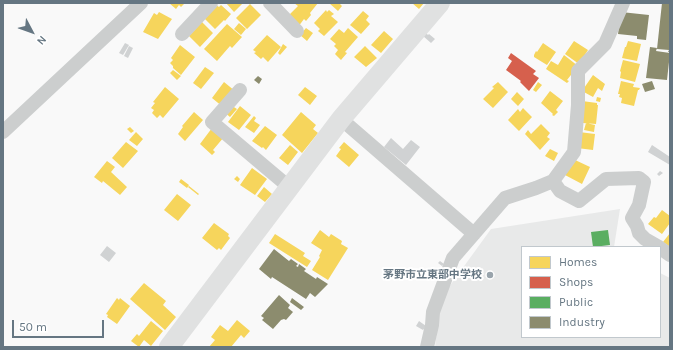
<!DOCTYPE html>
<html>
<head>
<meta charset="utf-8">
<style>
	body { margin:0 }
	#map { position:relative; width:673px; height:350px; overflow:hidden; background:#f9f9f9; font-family:Karla,sans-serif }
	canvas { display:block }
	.frame { position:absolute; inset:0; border:4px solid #657682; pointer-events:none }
	.legend { position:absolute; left:521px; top:246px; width:140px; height:92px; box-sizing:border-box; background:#fff; border:1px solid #c1c8cd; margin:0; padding:5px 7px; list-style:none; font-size:12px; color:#657682 }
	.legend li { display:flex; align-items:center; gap:8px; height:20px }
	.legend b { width:20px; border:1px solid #c1c8cd }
	.north { position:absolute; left:12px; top:12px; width:40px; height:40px; -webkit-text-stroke:3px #fff; paint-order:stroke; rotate:131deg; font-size:11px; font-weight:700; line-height:16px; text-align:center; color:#657682 }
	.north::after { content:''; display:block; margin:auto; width:14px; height:18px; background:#657682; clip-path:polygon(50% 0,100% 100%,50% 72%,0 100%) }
	.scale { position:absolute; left:12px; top:320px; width:92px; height:18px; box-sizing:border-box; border:2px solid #657682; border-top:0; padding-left:5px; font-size:12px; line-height:14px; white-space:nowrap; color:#657682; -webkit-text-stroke:3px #fff; paint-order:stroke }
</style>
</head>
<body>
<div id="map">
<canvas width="673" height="350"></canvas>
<div class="frame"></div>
<ul class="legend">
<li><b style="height:11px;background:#f6d55c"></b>Homes</li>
<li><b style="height:11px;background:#d6604d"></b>Shops</li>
<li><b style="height:11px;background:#5aae61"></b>Public</li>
<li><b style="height:11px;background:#8c8c6e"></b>Industry</li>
</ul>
<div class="north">N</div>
<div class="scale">50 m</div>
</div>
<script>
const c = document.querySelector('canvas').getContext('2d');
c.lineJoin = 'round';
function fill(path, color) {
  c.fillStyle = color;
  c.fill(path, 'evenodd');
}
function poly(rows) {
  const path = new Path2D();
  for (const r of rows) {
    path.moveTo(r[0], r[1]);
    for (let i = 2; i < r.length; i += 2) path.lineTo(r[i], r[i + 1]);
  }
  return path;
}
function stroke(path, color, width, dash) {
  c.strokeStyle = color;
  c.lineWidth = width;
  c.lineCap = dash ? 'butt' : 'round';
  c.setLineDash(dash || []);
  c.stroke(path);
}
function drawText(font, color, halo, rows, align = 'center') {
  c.font = font + ' Karla,"Noto Sans JP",sans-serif';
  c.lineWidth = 4;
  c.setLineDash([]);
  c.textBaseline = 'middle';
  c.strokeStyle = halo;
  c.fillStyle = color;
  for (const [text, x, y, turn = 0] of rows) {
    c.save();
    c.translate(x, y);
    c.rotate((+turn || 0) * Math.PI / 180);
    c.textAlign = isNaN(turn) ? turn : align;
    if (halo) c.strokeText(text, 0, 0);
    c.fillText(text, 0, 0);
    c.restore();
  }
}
fill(poly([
	[620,209,614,247,522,247,522,337,660,337,660,273,670,278,670,347,435,347,441,298,491,229]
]), '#e8e9e9');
fill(poly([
	[169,3,185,3,181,7,179,5,176,9],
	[226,3,243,3,234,12],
	[294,3,318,3,310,13,311,15,306,21,304,19,298,27,286,18,298,6],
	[329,3,339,3,342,6,338,11],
	[412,3,424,3,419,9],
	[250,4,261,15,247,29,236,18],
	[216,5,219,7,221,5,231,14,225,21,224,20,215,29,204,18],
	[326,10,327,12,329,10,334,14,331,16,338,22,324,36,318,31,320,29,314,23],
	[363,11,369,16,366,20,370,24,361,34,350,25],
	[159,12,172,19,158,39,143,32,154,13,157,15],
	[202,22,213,33,200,47,189,36],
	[239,23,246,29,241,35,234,29],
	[227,24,242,37,232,48,230,46,217,61,204,49],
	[306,28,313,33,307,41,300,35],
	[348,28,358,37,345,52,347,53,341,60,335,54,338,50,334,46,336,44,330,39,339,29,344,33],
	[384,31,393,39,381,53,371,45],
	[267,35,281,47,268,62,263,57,261,59,254,53,256,52,253,50],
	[574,41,588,50,579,64,565,54],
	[628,41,641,44,637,61,622,58,625,47,626,47],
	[543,43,556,52,547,65,534,57,534,55,536,51,537,52],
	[283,44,287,47,280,55,278,53],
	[180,45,195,57,181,75,173,68,173,66,170,63,173,60,171,58],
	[365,46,377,58,366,67,354,57],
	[564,55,578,66,567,80,569,81,567,83,546,69,551,61,558,65],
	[623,60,640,64,635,82,620,78,621,72,620,71],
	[205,67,214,73,201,89,193,83],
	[173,70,181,76,177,80,170,73],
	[593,75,605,84,602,91,598,88,593,97,582,91],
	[621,81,634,84,633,87,640,88,639,90,638,90,634,106,621,103,622,98,619,97,620,94,618,94],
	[224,82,235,91,223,107,212,98],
	[498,82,508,92,493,108,483,99,494,88,492,87],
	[538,82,542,85,536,92,533,90],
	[165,87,179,99,163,118,160,115,157,118,152,113,154,110,151,108,155,103,153,102],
	[305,87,317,96,310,105,298,95],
	[550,91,563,101,556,110,558,112,554,116,552,115,553,114,541,103],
	[517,92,524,99,518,106,511,99],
	[597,97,601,98,600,102,596,101],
	[582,101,597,103,597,105,598,105,596,124,583,123],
	[229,104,237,109,230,117,223,111],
	[240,106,251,115,239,130,228,122],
	[523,108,532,117,519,131,508,120,518,109,520,112],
	[194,112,203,120,185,141,178,134,183,127,182,126],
	[301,112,316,125,313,129,318,133,302,153,282,135],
	[254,116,256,118,254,121,260,125,254,133,245,127],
	[586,123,595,125,594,132,584,130],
	[541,124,550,133,547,137,550,139,540,150,525,134,528,130,531,134],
	[265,126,277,135,266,150,263,147,262,148,252,141],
	[130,127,134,131,131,133,127,129],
	[212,128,224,137,213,150,215,152,212,155,200,144],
	[136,132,143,139,137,146,129,140],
	[579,132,595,134,593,150,577,148],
	[126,142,138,151,123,168,112,158],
	[344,142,359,155,349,167,336,156,341,149,339,148],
	[290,145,298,152,288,165,279,158],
	[550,149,558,153,554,161,545,156],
	[573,159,590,167,582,184,565,175],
	[107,161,115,167,111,172,127,187,120,195,103,181,102,183,94,177],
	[252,168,267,179,255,195,240,185],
	[237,176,240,179,238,182,234,179],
	[181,179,189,185,187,188,179,182],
	[189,186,199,194,198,195,188,187],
	[264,187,272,194,265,202,257,196],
	[177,194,191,205,178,221,164,210],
	[662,210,670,216,670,223,662,234,648,224,654,217,656,218],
	[214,223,229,234,228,236,230,238,221,250,219,248,217,250,202,238],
	[320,230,329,237,331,234,342,241,341,244,348,248,328,280,312,270,320,257,319,256,322,250,311,243],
	[670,233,670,247,663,242],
	[275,234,305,253,303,256,311,261,307,267,269,243],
	[144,283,166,301,163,305,176,317,165,330,130,299],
	[117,298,119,300,120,298,130,306,117,324,107,317,108,315,106,314],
	[237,320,250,331,244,338,241,335,231,347,209,347,215,340,211,337,220,325,228,331],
	[151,321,163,331,151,346,144,340,139,347,131,341,137,334,139,336]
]), '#f6d55c');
fill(poly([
	[511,53,536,71,533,74,539,78,529,91,520,82,521,81,506,70,512,61,508,58]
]), '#d6604d');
fill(poly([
	[608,230,610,245,593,247,591,232]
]), '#5aae61');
fill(poly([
	[662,3,670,3,669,48,670,47,670,52,668,52,669,50,657,49],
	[621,12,649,15,646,40,637,39,637,36,618,34],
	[650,47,657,48,656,51,670,53,667,80,646,78],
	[258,76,262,79,259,84,254,80],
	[652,81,655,89,645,92,642,84],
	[274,249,289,261,291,259,298,264,296,266,298,267,299,264,306,269,304,271,316,279,317,277,328,284,315,297,310,293,306,299,272,277,271,279,259,269],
	[279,295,290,305,288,308,293,312,286,320,284,319,281,320,273,329,262,320,264,318,261,316],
	[292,298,304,307,301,310,290,302]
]), '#8c8c6e');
fill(poly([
	[426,33,428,35,429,34,435,39,431,43,423,36],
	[125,43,129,45,123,55,119,53],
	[129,46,133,48,128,58,124,56],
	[391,138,403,149,411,140,420,147,406,165,384,147],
	[652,145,670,157,670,165,648,152],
	[660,171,663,173,659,176,657,174],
	[107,246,116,253,109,262,100,255],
	[440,261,444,264,442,266,438,263],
	[419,321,426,326,423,330,416,326]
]), '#d0d2d3');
stroke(poly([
	[270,3,297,31],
	[182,34,211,3],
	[240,90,212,122,289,187],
	[341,119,474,234],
	[3,132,141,3],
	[553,181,560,191,579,201,606,179,639,178,644,182,642,191,639,205,632,218,637,226,639,233,645,239,659,247],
	[660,248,670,255],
	[427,347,432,325,433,312,453,258,505,198,536,188,553,181,574,152,578,105,578,71,605,44,623,3]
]), '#cccece', 14);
stroke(poly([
	[169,347,341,119,440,3]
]), '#e0e1e1', 20);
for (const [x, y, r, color] of [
	[490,275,4,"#99a4ac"]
]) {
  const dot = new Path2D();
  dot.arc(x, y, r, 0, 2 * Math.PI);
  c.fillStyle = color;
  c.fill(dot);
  stroke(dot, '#fff', 1.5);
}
drawText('bold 11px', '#657682', '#fff', [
	["茅野市立東部中学校",482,275]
], 'right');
</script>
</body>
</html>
